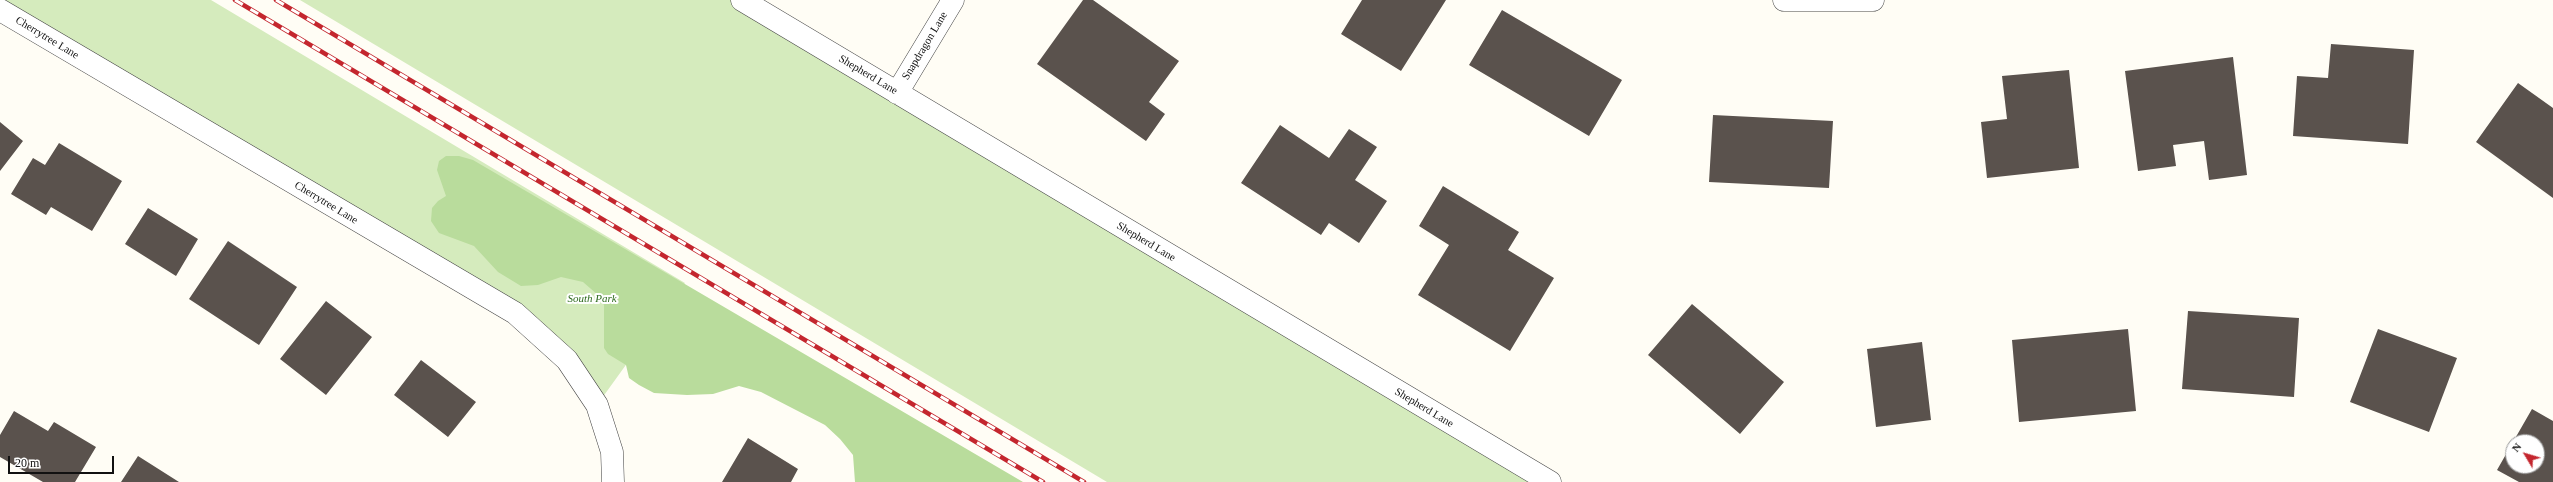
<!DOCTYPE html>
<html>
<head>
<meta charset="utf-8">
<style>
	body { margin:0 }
	#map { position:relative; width:2553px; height:482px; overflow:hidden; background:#fffdf5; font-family:Georgia,serif }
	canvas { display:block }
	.north { position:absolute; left:2505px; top:434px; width:40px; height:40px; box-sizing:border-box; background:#fff; border:1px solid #a0a0a0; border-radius:50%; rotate:308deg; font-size:11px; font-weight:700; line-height:16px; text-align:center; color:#111 }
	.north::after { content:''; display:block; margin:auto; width:14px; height:18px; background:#c4262e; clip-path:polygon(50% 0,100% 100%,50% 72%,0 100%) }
	.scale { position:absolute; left:8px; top:456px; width:106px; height:18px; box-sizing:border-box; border:2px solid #111; border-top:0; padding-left:5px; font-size:12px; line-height:14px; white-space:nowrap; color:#111; -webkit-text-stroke:3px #fff; paint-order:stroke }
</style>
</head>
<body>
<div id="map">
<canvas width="2553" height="482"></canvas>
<div class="north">N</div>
<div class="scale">20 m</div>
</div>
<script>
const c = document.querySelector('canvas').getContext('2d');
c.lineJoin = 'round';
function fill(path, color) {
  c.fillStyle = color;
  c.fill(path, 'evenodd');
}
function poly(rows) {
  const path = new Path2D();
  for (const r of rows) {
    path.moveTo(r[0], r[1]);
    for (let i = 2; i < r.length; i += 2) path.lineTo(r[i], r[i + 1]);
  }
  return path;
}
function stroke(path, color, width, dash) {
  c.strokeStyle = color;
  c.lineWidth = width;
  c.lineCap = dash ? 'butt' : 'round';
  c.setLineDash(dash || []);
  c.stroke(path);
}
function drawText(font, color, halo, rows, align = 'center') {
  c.font = font + ' Georgia,serif';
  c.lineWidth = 4;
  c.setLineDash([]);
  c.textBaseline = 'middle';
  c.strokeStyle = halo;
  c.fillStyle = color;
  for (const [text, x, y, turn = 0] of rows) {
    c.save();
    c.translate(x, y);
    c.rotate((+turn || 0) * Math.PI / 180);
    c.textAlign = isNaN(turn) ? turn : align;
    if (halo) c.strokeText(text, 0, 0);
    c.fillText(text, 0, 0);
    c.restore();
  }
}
fill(poly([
	[0,0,211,0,685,283,597,405,515,313],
	[300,0,741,0,1550,482,1107,482]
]), '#d5ebbd');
fill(poly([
	[446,156,459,156,473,160,1023,482,855,482,853,455,840,439,825,425,761,392,739,386,713,394,687,395,654,393,639,385,629,378,626,365,608,354,604,348,604,305,598,295,583,282,561,277,538,285,521,286,498,272,474,246,439,233,431,221,432,208,438,201,446,196,437,170,439,161]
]), '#b9dc9c');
fill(poly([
	[1083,0,1093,0,1179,61,1149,102,1165,114,1146,141,1037,64],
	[1362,0,1446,0,1401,71,1341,34],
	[1502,10,1622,80,1589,136,1469,65],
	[2331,44,2414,50,2408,144,2293,136,2297,76,2328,78],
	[2233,57,2247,175,2209,180,2204,141,2173,145,2176,166,2138,171,2125,71],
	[2069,70,2079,168,1987,178,1981,122,2007,119,2002,76],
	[2518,83,2553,108,2553,198,2476,142],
	[1713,115,1833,121,1829,188,1709,182],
	[0,122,23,141,0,171],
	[1280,125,1329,158,1349,129,1377,147,1355,180,1387,201,1359,243,1329,223,1321,235,1241,183],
	[59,143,122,181,92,231,51,207,46,215,11,194,33,158,45,165],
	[1443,186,1519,232,1508,250,1554,278,1510,351,1418,295,1449,245,1419,226],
	[148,208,198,239,176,276,125,244],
	[228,241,297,287,259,345,189,299],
	[326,301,372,337,326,395,280,359],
	[1692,304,1784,382,1740,434,1648,355],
	[2188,311,2299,318,2294,397,2182,389],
	[2128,329,2136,411,2019,422,2012,340],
	[2378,329,2457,358,2429,432,2350,402],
	[1922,342,1931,420,1876,427,1867,349],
	[421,360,476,402,448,437,394,395],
	[2532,409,2553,421,2553,482,2519,482,2497,470,2513,442,2513,466,2537,466,2537,442,2513,442],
	[14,411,48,431,54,422,96,447,75,482,43,482,0,457,0,435],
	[748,438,798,469,791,482,722,482],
	[138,456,179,482,121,482]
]), '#5a524d');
const minor = poly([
	[742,0,1550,482],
	[1784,0,1873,0],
	[0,10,515,313,567,360,597,405,612,452,613,482],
	[897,93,953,0]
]);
stroke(minor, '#444', 23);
stroke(minor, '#fff', 22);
const rail = poly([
	[235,0,1043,482],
	[276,0,1084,482]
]);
stroke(rail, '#c4262e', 4.5);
stroke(rail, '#fff', 3, [9]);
drawText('11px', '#111', '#fff', [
	["Cherrytree Lane",47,38,31],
	["Snapdragon Lane",925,46,-59],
	["Shepherd Lane",868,75,31],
	["Cherrytree Lane",326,203,31],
	["Shepherd Lane",1146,242,31],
	["Shepherd Lane",1424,408,31]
]);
drawText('italic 11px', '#2f6b1f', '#fff', [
	["South Park",592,299]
]);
</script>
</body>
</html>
